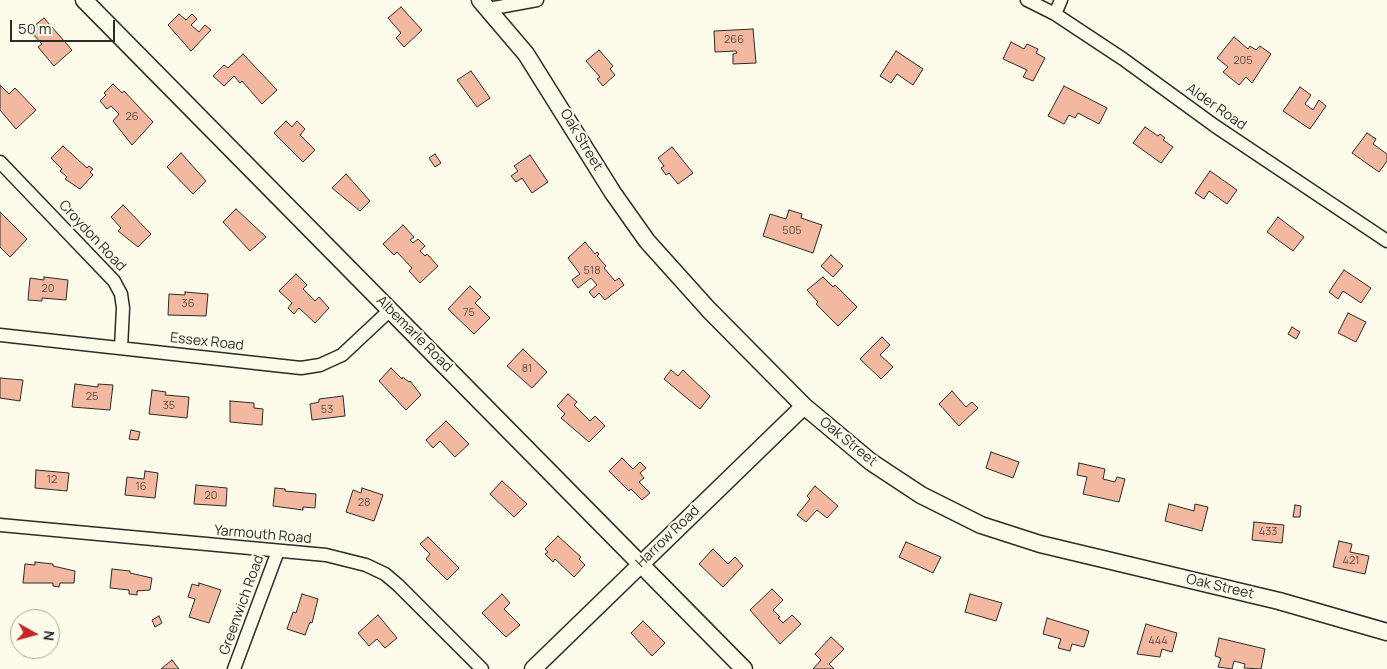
<!DOCTYPE html>
<html>
<head>
<meta charset="utf-8">
<style>
	body { margin:0 }
	#map { position:relative; width:1387px; height:669px; overflow:hidden; background:#fdfbea; font-family:Manrope,sans-serif }
	canvas { display:block }
	.north { position:absolute; left:10px; top:609px; width:50px; height:50px; box-sizing:border-box; background:#fdfbea; border:1px solid #a9a89e; border-radius:50%; rotate:97deg; font-size:14px; font-weight:700; line-height:20px; text-align:center; color:#2b2b2b }
	.north::after { content:''; display:block; margin:auto; width:18px; height:22px; background:#c62828; clip-path:polygon(50% 0,100% 100%,50% 72%,0 100%) }
	.scale { position:absolute; left:10px; top:20px; width:105px; height:22px; box-sizing:border-box; border:2px solid #2b2b2b; border-top:0; padding-left:6px; font-size:15px; line-height:18px; white-space:nowrap; color:#2b2b2b; -webkit-text-stroke:4px #fdfbea; paint-order:stroke }
</style>
</head>
<body>
<div id="map">
<canvas width="1387" height="669"></canvas>
<div class="north">N</div>
<div class="scale">50 m</div>
</div>
<script>
const c = document.querySelector('canvas').getContext('2d');
c.lineJoin = 'round';
function fill(path, color) {
  c.fillStyle = color;
  c.fill(path, 'evenodd');
}
function poly(rows) {
  const path = new Path2D();
  for (const r of rows) {
    path.moveTo(r[0], r[1]);
    for (let i = 2; i < r.length; i += 2) path.lineTo(r[i], r[i + 1]);
  }
  return path;
}
function stroke(path, color, width, dash) {
  c.strokeStyle = color;
  c.lineWidth = width;
  c.lineCap = dash ? 'butt' : 'round';
  c.setLineDash(dash || []);
  c.stroke(path);
}
function drawText(font, color, halo, rows, align = 'center') {
  c.font = font + ' Manrope,sans-serif';
  c.lineWidth = 4;
  c.setLineDash([]);
  c.textBaseline = 'middle';
  c.strokeStyle = halo;
  c.fillStyle = color;
  for (const [text, x, y, turn = 0] of rows) {
    c.save();
    c.translate(x, y);
    c.rotate((+turn || 0) * Math.PI / 180);
    c.textAlign = isNaN(turn) ? turn : align;
    if (halo) c.strokeText(text, 0, 0);
    c.fillText(text, 0, 0);
    c.restore();
  }
}
const building = poly([
	[401,7,422,30,404,47,396,38,401,33,388,18,401,7],
	[179,14,186,20,192,14,197,19,191,25,199,32,205,25,211,30,191,51,168,25,179,14],
	[44,18,72,50,54,66,38,47,42,44,29,30,44,18],
	[753,29,756,63,733,64,733,54,737,53,736,51,715,52,714,31,753,29],
	[1234,37,1248,49,1250,46,1256,50,1260,46,1271,54,1252,83,1246,77,1239,85,1223,72,1228,67,1217,58,1234,37],
	[1011,42,1024,49,1027,44,1038,49,1036,53,1045,58,1033,81,1023,77,1027,70,1003,59,1011,42],
	[599,50,613,66,610,69,615,75,603,86,597,79,600,77,586,61,599,50],
	[896,51,923,69,913,85,897,74,891,83,880,76,896,51],
	[243,54,277,90,262,104,242,81,240,83,234,76,224,86,213,76,224,65,228,68,243,54],
	[471,71,490,98,477,107,457,80,471,71],
	[113,84,122,93,124,91,153,122,132,145,113,121,119,114,111,106,107,109,100,101,106,95,104,93,113,84],
	[0,85,9,94,15,88,36,110,16,129,0,110,0,85],
	[1064,86,1107,108,1099,124,1078,113,1075,118,1069,115,1064,124,1048,116,1064,86],
	[1300,87,1311,95,1305,104,1313,110,1319,100,1326,106,1310,129,1283,111,1300,87],
	[286,121,292,127,297,121,305,129,300,135,315,150,303,162,274,133,286,121],
	[1145,127,1158,136,1160,134,1165,138,1163,140,1173,147,1161,163,1133,143,1145,127],
	[1367,133,1376,139,1373,144,1387,154,1387,161,1379,172,1352,153,1367,133],
	[63,146,87,168,89,166,93,169,90,172,93,175,80,189,65,179,67,177,60,171,62,169,51,158,63,146],
	[672,147,693,173,678,184,669,173,666,175,661,168,664,166,658,158,672,147],
	[181,153,206,181,193,194,167,167,181,153],
	[435,154,441,163,435,167,429,158,435,154],
	[530,155,548,182,532,193,522,178,516,182,511,176,518,171,514,166,530,155],
	[1210,171,1237,190,1227,204,1209,191,1204,199,1195,193,1210,171],
	[346,174,370,201,360,211,332,188,346,174],
	[123,205,151,234,138,247,118,231,121,228,111,217,123,205],
	[236,209,266,237,250,251,223,222,236,209],
	[789,210,802,214,801,218,822,225,813,253,763,236,770,214,786,219,789,210],
	[0,212,27,239,10,257,0,247,0,212],
	[1278,217,1304,237,1293,251,1267,232,1278,217],
	[403,225,414,237,410,240,413,243,418,239,425,246,420,251,425,256,427,254,438,266,420,283,409,271,412,268,397,252,394,255,383,244,403,225],
	[585,242,595,254,597,252,599,254,597,256,606,266,604,268,615,281,619,278,624,285,605,300,599,293,594,298,589,292,597,285,591,278,578,288,572,280,580,274,568,258,585,242],
	[831,255,843,266,833,277,821,266,831,255],
	[1344,270,1371,288,1361,303,1343,291,1338,299,1329,292,1344,270],
	[296,274,307,285,303,289,315,301,319,297,329,308,315,323,299,308,294,314,288,308,292,303,279,291,296,274],
	[44,277,68,280,66,300,42,298,42,301,28,300,30,278,44,280,44,277],
	[823,277,833,287,835,285,857,307,838,326,816,304,818,302,807,290,823,277],
	[470,286,481,297,475,303,490,318,474,334,448,309,470,286],
	[185,292,208,294,206,316,168,315,169,294,185,295,185,292],
	[1348,313,1366,322,1356,342,1338,333,1348,313],
	[1292,327,1300,332,1296,339,1288,334,1292,327],
	[882,337,890,345,880,355,893,367,881,379,860,359,882,337],
	[523,349,547,372,532,388,507,366,523,349],
	[391,368,402,379,403,377,409,382,410,381,421,395,406,410,379,381,391,368],
	[671,370,678,376,683,370,710,396,700,409,664,379,671,370],
	[0,378,23,380,20,401,0,398,0,378],
	[75,384,98,387,98,384,113,385,110,410,72,407,75,384],
	[152,390,166,392,165,395,189,397,187,418,149,414,152,390],
	[952,391,966,407,972,402,978,408,959,426,939,404,952,391],
	[568,394,577,402,574,405,590,421,595,416,605,426,589,442,561,418,565,414,557,406,568,394],
	[343,396,345,416,312,420,310,404,319,402,319,399,343,396],
	[230,401,254,403,254,408,263,409,262,425,230,422,230,401],
	[446,421,469,444,455,457,440,441,433,448,426,440,446,421],
	[131,430,140,432,138,440,129,439,131,430],
	[991,452,1019,462,1013,478,986,468,991,452],
	[622,458,633,469,640,462,646,468,640,473,644,478,639,482,650,493,642,500,631,489,629,491,609,471,622,458],
	[1079,463,1105,469,1103,479,1115,482,1117,477,1125,479,1119,502,1083,494,1087,477,1077,475,1079,463],
	[36,470,69,473,67,491,35,488,36,470],
	[145,471,158,473,155,498,125,495,127,477,144,479,145,471],
	[502,481,527,504,514,517,490,494,502,481],
	[196,485,227,488,226,506,194,504,196,485],
	[815,486,838,506,827,518,817,510,806,522,797,515,810,499,807,496,815,486],
	[275,488,285,489,285,491,316,494,315,508,303,507,303,510,273,506,275,488],
	[362,488,383,495,374,521,346,512,353,490,361,493,362,488],
	[1169,504,1194,511,1195,504,1208,507,1202,531,1165,521,1169,504],
	[1295,505,1301,506,1300,517,1293,517,1295,505],
	[1254,522,1284,525,1282,543,1252,540,1254,522],
	[558,536,581,557,579,559,585,565,574,577,555,559,553,562,545,554,548,552,545,549,558,536],
	[428,537,459,568,447,580,426,559,430,554,420,544,428,537],
	[1339,541,1352,544,1350,552,1369,556,1365,574,1333,567,1339,541],
	[906,542,941,557,933,573,899,557,906,542],
	[713,549,728,564,735,557,743,566,723,587,699,564,713,549],
	[35,562,53,564,53,566,75,571,74,583,60,583,59,587,53,586,53,583,23,583,25,564,35,565,35,562],
	[112,569,130,571,130,573,152,578,150,590,137,591,137,595,129,594,129,590,110,588,112,569],
	[199,583,221,590,209,623,189,617,195,599,188,597,192,584,199,586,199,583],
	[772,589,783,600,773,610,780,617,778,618,783,623,792,615,801,624,780,644,750,610,772,589],
	[302,594,318,599,312,623,310,622,305,635,287,629,293,612,296,613,302,594],
	[502,594,510,603,504,609,520,625,506,637,482,613,502,594],
	[970,594,1002,603,996,621,965,612,970,594],
	[378,615,397,638,385,648,377,639,369,646,358,633,378,615],
	[159,616,162,623,155,627,152,620,159,616],
	[1047,618,1089,631,1084,647,1072,644,1070,651,1058,648,1061,639,1043,634,1047,618],
	[643,621,665,643,652,656,631,633,643,621],
	[1146,624,1177,633,1172,652,1162,649,1160,657,1137,654,1146,624],
	[831,637,844,649,829,664,834,669,813,669,821,660,815,654,831,637],
	[1219,638,1265,649,1261,669,1244,668,1245,664,1234,661,1232,669,1218,667,1221,658,1215,656,1219,638],
	[172,660,179,669,161,669,172,660]
]);
fill(building, '#f2b8a0');
stroke(building, '#2b2b2b', 1);
const minor = poly([
	[1027,0,1055,14,1123,59,1215,126,1387,241],
	[488,9,537,0],
	[1055,14,1061,0],
	[0,162,114,281,121,294,123,308,121,348],
	[0,335,301,368,320,365,342,355,390,310],
	[0,525,326,555,366,565,385,574,398,585,482,669],
	[234,669,278,551]
]);
const tertiary = poly([
	[84,0,744,669],
	[480,0,526,54,613,193,647,241,709,310,804,406,871,462,921,495,981,525,1040,544,1279,601,1387,632],
	[533,669,804,406]
]);
stroke(minor, '#2b2b2b', 15);
stroke(tertiary, '#2b2b2b', 19);
stroke(minor, '#fdfbea', 12);
stroke(tertiary, '#fdfbea', 16);
drawText('11px', '#5d4e48', null, [
	["266",734,40],
	["205",1243,61],
	["26",132,117],
	["505",792,231],
	["518",592,271],
	["20",48,289],
	["36",188,304],
	["75",469,313],
	["81",527,369],
	["25",92,397],
	["35",169,406],
	["53",327,410],
	["12",52,480],
	["16",141,487],
	["20",211,496],
	["28",364,503],
	["433",1268,532],
	["421",1351,561],
	["444",1158,641]
]);
drawText('14px', '#2b2b2b', '#fdfbea', [
	["Alder Road",1216,107,35],
	["Oak Street",581,140,59],
	["Croydon Road",92,236,47],
	["Albemarle Road",414,334,45],
	["Essex Road",207,342,6],
	["Oak Street",848,442,39],
	["Yarmouth Road",263,535,5],
	["Harrow Road",668,537,-44],
	["Oak Street",1220,587,13],
	["Greenwich Road",242,605,-70]
]);
</script>
</body>
</html>
